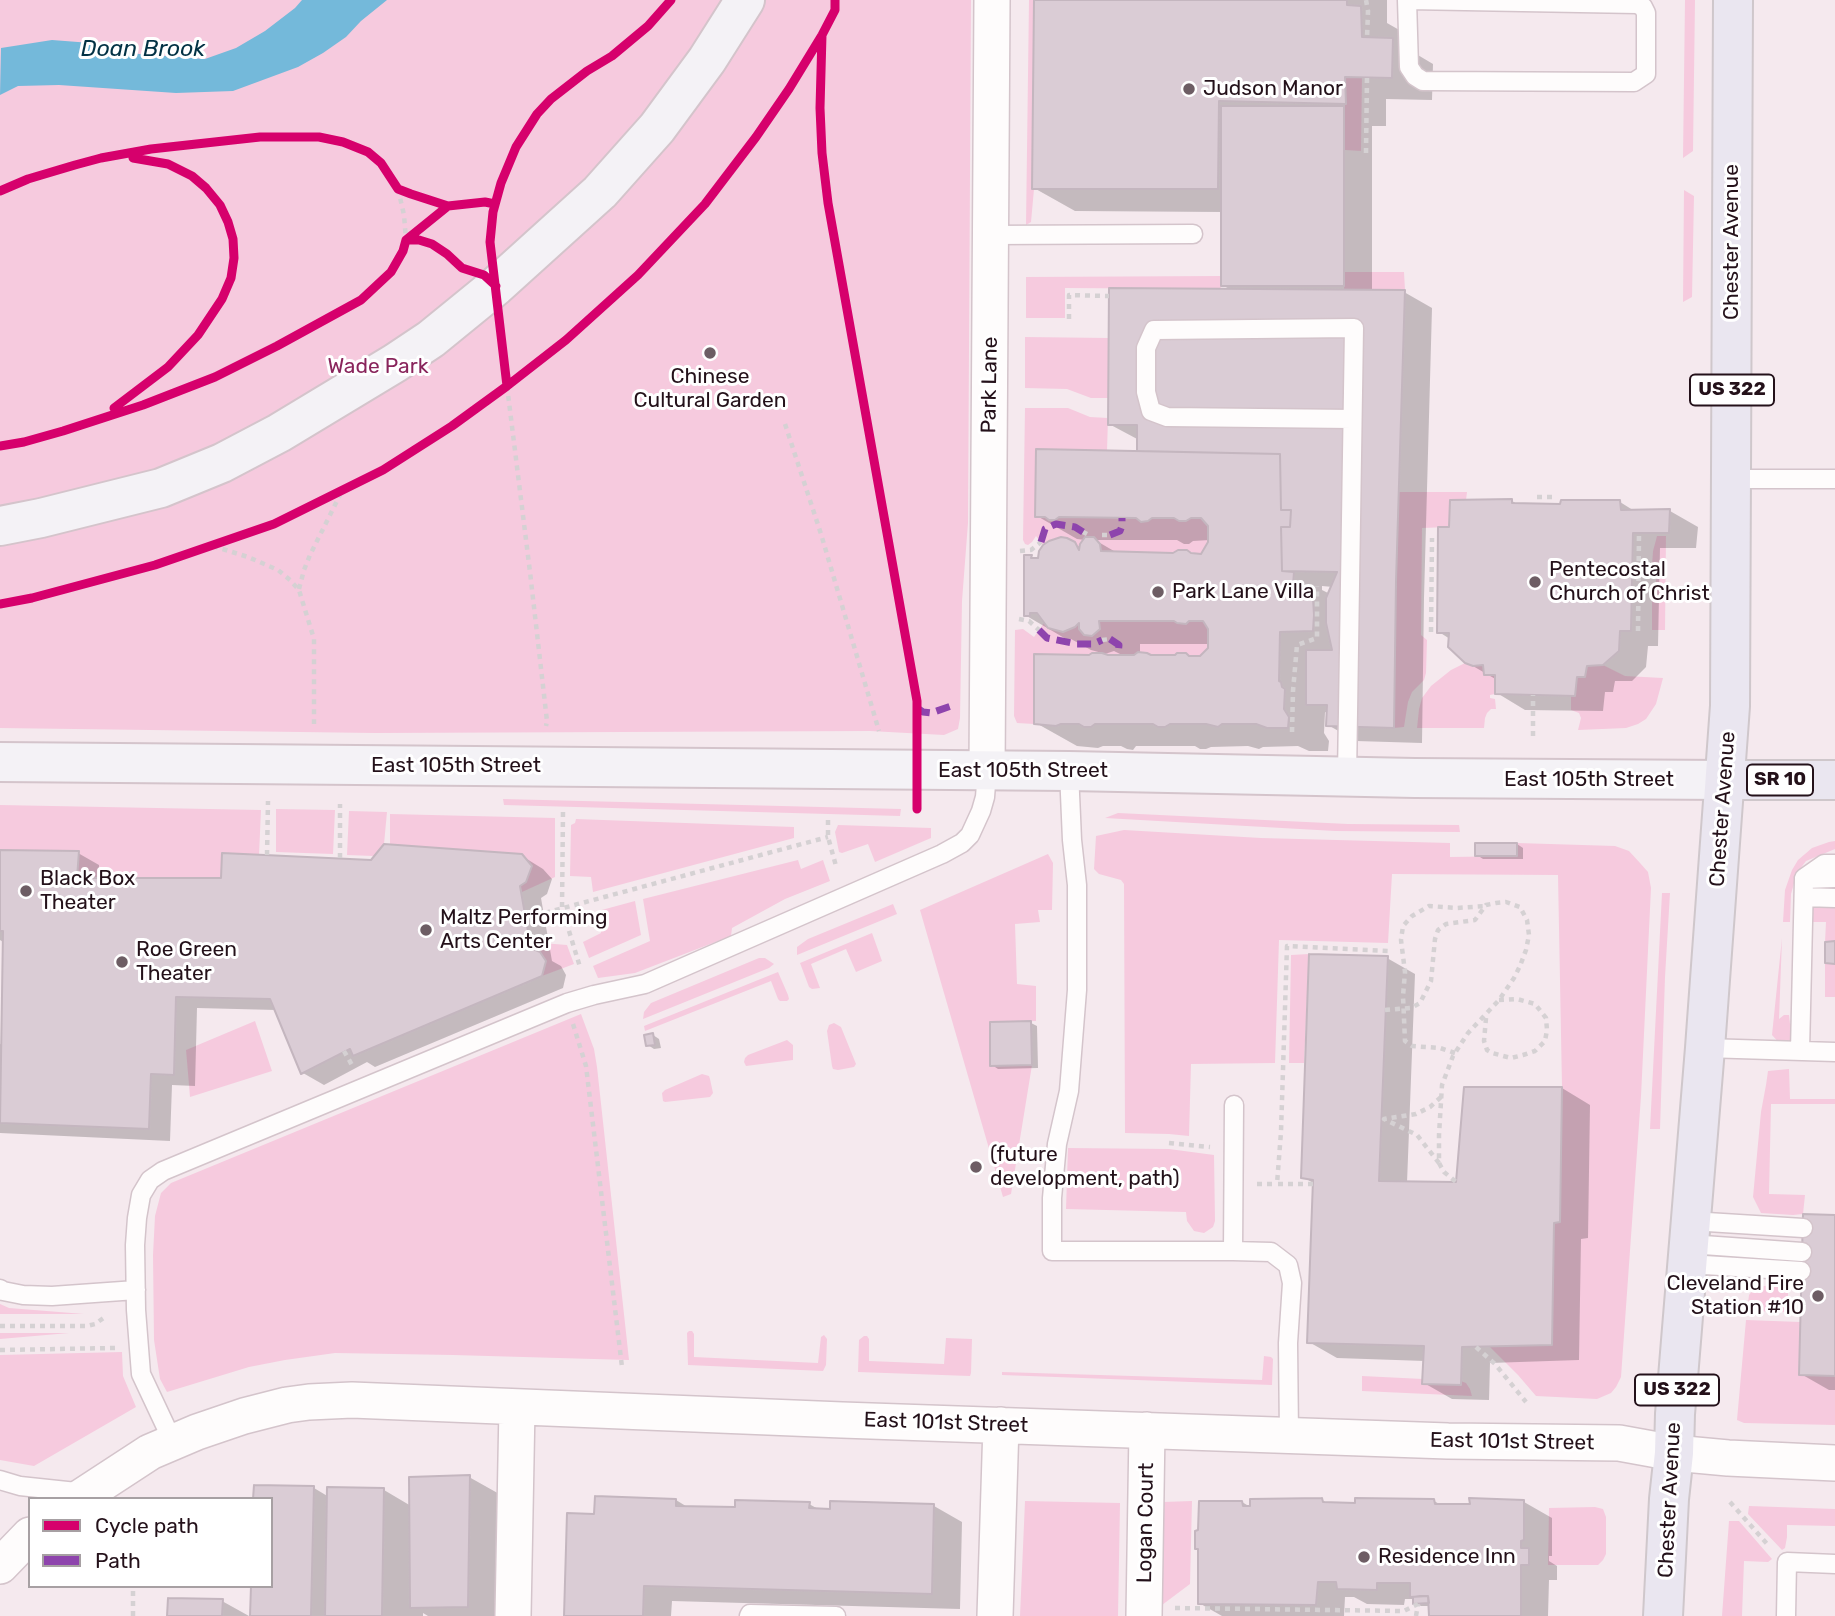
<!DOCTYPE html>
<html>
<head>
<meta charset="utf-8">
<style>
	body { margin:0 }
	#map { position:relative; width:1835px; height:1616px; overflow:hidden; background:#f5e9ee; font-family:Rubik,sans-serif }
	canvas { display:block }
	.legend { position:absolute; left:28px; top:1497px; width:245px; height:91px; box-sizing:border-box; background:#fff; border:2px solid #a7a0a3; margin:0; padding:9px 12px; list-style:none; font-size:21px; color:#24111a }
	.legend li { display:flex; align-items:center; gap:14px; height:35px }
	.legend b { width:35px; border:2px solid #a7a0a3 }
</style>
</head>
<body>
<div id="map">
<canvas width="1835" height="1616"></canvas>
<ul class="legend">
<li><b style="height:9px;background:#d6006c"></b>Cycle path</li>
<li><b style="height:9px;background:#8e44ad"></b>Path</li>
</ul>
</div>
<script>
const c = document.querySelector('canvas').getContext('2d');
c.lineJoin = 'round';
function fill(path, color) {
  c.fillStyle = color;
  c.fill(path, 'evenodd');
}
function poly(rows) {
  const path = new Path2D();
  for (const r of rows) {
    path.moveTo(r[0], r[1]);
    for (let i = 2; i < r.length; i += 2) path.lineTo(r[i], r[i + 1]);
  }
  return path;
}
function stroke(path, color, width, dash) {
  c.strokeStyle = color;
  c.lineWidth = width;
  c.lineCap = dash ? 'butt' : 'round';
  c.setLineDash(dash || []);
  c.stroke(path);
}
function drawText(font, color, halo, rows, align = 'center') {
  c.font = font + ' Rubik,sans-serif';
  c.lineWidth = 6;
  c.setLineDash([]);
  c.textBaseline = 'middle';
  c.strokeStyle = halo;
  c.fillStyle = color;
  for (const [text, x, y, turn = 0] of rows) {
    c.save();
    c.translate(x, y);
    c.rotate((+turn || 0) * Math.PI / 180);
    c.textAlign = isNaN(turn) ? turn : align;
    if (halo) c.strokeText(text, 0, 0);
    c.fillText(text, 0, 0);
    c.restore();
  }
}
fill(poly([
	[0,0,971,0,968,523,962,601,960,718,958,729,944,735,870,731,375,733,0,728],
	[1029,0,1034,0,1034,189,1031,222,1026,225],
	[1685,0,1695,0,1693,151,1683,158],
	[1345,77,1362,77,1361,151,1345,150],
	[1684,190,1694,196,1692,297,1683,302],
	[1345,272,1404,272,1405,290,1344,290],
	[1220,276,1221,289,1065,288,1065,318,1026,318,1026,277],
	[1025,337,1109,338,1108,398,1091,398,1067,389,1025,388],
	[1025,408,1068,408,1090,417,1108,418,1107,451,1037,450,1035,517,1045,517,1049,520,1055,520,1059,517,1136,518,1141,522,1148,521,1152,518,1174,518,1179,521,1186,521,1191,518,1201,518,1208,526,1208,542,1201,554,1178,550,1173,553,1101,551,1100,544,1094,537,1085,538,1080,544,1079,550,1075,542,1067,538,1055,538,1043,545,1036,536,1032,542,1028,545,1025,544,1023,540],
	[1399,492,1467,492,1466,500,1450,500,1449,527,1422,528,1421,635,1427,640,1426,673,1424,680,1412,692,1408,702,1404,727,1394,728,1393,697],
	[1657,536,1666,536,1665,630,1652,630,1652,593,1656,589,1656,574,1652,565,1653,551],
	[1099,621,1174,621,1177,623,1186,624,1189,621,1203,621,1208,629,1208,648,1200,656,1189,656,1186,653,1177,653,1175,655,1151,655,1147,653,1139,652,1134,655,1108,655,1101,653,1092,653,1089,655,1034,654,1034,724,1017,723,1014,716,1015,630,1023,629,1034,637,1044,623,1048,628,1063,632,1075,627,1079,623,1079,629,1084,635,1092,636,1100,629],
	[1465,663,1473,666,1483,665,1484,674,1495,675,1495,694,1490,695,1490,698,1495,699,1496,709,1491,709,1487,713,1485,718,1484,728,1417,728,1419,709,1422,698,1431,686,1451,670],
	[1603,665,1625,676,1663,678,1656,704,1646,719,1638,724,1626,728,1578,730,1581,718,1579,713,1571,710,1571,696,1575,696,1577,677,1585,677,1587,666],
	[503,799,901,809,900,816,504,805],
	[0,805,261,810,259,855,222,853,221,878,77,878,78,851,0,850],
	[276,809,335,810,333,854,276,852],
	[349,811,387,812,384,844,374,856,347,855],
	[1118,813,1348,824,1459,825,1460,832,1335,831,1105,818],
	[390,814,555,818,555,877,522,892,520,886,526,882,532,866,390,845],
	[576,819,794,827,794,838,593,892,591,877,570,876,571,825,575,823],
	[838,825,931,828,931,838,875,862,868,844,842,853,839,852,835,832],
	[1124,830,1261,838,1450,843,1450,857,1517,856,1517,843,1615,846,1629,851,1640,863,1648,872,1651,888,1641,1096,1621,1377,1616,1387,1611,1393,1597,1399,1536,1396,1518,1375,1489,1346,1554,1223,1560,1222,1562,1087,1558,875,1392,874,1388,943,1279,940,1275,1063,1191,1064,1189,1136,1169,1134,1125,1133,1124,884,1121,880,1099,874,1094,869,1096,836],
	[1835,841,1835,849,1806,861,1797,873,1791,894,1790,922,1783,922,1785,890,1792,870,1798,860,1812,848,1829,842],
	[1048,854,1053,863,1052,910,1038,910,1040,922,1015,924,1017,984,1036,986,1036,1021,990,1023,990,1066,1032,1065,1011,1194,1003,1197,920,910],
	[798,860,801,869,823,860,830,881,785,899,732,928,731,936,635,973,598,978,593,966,650,941,643,899],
	[1662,893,1670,893,1665,977,1660,1129,1650,1129],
	[635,901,641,935,589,958,583,942,601,933,598,911],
	[1835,901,1835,941,1825,942,1826,922,1812,922,1812,907,1816,903],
	[893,904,897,914,797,955,797,947,808,939],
	[872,933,882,961,856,972,846,949,811,964,820,988,812,989,809,987,800,963],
	[1782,938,1779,1019,1784,1015,1789,1015,1790,1024,1796,1027,1798,1041,1783,1047,1772,1035],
	[530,942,567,945,574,964,542,976,546,961,531,948],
	[1309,954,1304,1063,1289,1063,1291,955],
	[759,958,765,958,774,964,769,968,643,1019,644,1012,651,1003],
	[1825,963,1835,964,1835,997,1825,997],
	[778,972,788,995,789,999,787,1001,780,1001,778,999,771,981,645,1031,644,1026],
	[581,1014,594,1049,597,1067,629,1360,453,1355,335,1353,285,1360,249,1367,167,1392,160,1379,154,1340,153,1255,155,1216,161,1193,171,1183],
	[255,1021,272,1071,190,1097,186,1050],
	[834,1023,841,1027,856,1064,854,1067,838,1070,833,1069,832,1066,827,1031,829,1025],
	[787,1040,793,1045,793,1060,746,1066,744,1062,745,1058,748,1055],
	[1789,1069,1790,1099,1835,1099,1835,1104,1771,1104,1769,1194,1805,1195,1803,1214,1793,1215,1761,1213,1753,1197,1761,1112,1766,1085,1768,1071],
	[702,1074,709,1076,710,1079,713,1093,710,1097,665,1102,663,1101,662,1093,665,1090],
	[1068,1148,1169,1149,1214,1155,1215,1221,1213,1227,1204,1233,1194,1231,1187,1221,1186,1212,1066,1209],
	[1781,1284,1788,1284,1788,1312,1747,1311,1749,1295,1753,1290,1764,1286],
	[0,1304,9,1308,84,1314,0,1314],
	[1746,1320,1800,1322,1799,1375,1835,1376,1835,1425,1744,1423,1737,1420],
	[689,1331,692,1331,694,1334,694,1357,818,1363,821,1337,824,1335,827,1339,826,1365,823,1371,688,1365,687,1333],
	[0,1333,69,1333,0,1339],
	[864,1336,867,1336,869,1339,869,1361,944,1364,946,1338,972,1339,971,1373,970,1376,858,1372,859,1340],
	[122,1352,123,1376,136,1407,34,1466,0,1460,0,1355],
	[1264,1356,1271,1357,1273,1359,1272,1385,1002,1375,1002,1372,1262,1380],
	[1362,1376,1423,1379,1423,1384,1460,1385,1461,1381,1466,1383,1470,1389,1472,1396,1362,1391],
	[1025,1501,1120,1503,1118,1616,1020,1616],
	[1192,1501,1190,1584,1162,1605,1163,1502],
	[1749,1506,1835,1509,1835,1526,1787,1525,1787,1537,1785,1548,1782,1550,1748,1514],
	[1595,1507,1603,1509,1606,1517,1606,1554,1603,1560,1598,1565,1548,1565,1549,1508],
	[1729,1521,1739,1521,1772,1559,1768,1562,1744,1561,1742,1616,1722,1616]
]), '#f6cade');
fill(poly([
	[302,0,387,0,361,21,346,37,323,53,298,67,233,91,176,93,59,85,18,86,0,95,1,48,52,40,104,44,139,54,205,59,236,48,265,31,295,8]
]), '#74b9da');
fill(poly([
	[1036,0,1387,0,1387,23,1401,31,1401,45,1433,64,1432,100,1386,99,1386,126,1372,126,1372,292,1404,292,1432,308,1424,598,1422,743,1356,741,1328,725,1328,713,1325,712,1324,733,1329,741,1328,751,1309,751,1298,746,1263,747,1259,749,1248,746,1211,747,1206,749,1200,749,1195,746,1136,746,1133,750,1127,749,1121,746,1103,746,1098,748,1077,746,1036,723,1089,656,1102,653,1091,650,1071,639,1066,639,1025,615,1026,557,1031,557,1037,560,1067,540,1081,548,1085,540,1077,539,1037,516,1144,453,1139,450,1139,440,1109,424,1233,291,1222,285,1222,212,1075,211,1034,188],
	[1095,540,1177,540,1184,544,1189,544,1193,541,1210,540,1202,555,1119,554],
	[1322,586,1333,587,1330,594,1322,590],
	[1140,644,1210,644,1210,649,1201,658,1151,657,1140,654],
	[1114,651,1124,656,1099,656],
	[1512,501,1519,505,1561,505,1620,502,1636,512,1670,511,1698,527,1696,548,1660,548,1658,646,1648,646,1646,667,1632,681,1615,681,1613,692,1605,692,1603,711,1525,710,1497,693,1497,680,1466,662,1450,639,1439,632,1451,529],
	[1517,844,1523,848,1523,859,1483,859,1477,855],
	[0,852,78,853,99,865,99,880,222,880,371,862,522,856,543,869,552,879,547,894,541,898,552,961,561,966,566,975,563,988,375,1067,367,1062,324,1085,303,1073,276,1010,197,1008,195,1086,172,1085,170,1141,0,1133,0,1044,3,1044,3,942,0,940],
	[1387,958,1415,974,1407,1183,1458,1184,1562,1088,1590,1105,1588,1238,1581,1239,1579,1360,1490,1363,1489,1400,1452,1399,1424,1383,1425,1361,1337,1358,1309,1342,1315,1184,1303,1177],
	[1031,1023,1037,1026,1038,1068,998,1069,992,1065],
	[653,1035,659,1039,661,1048,654,1049,648,1045],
	[1835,1217,1835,1390,1829,1390,1801,1374],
	[469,1477,510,1500,509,1616,428,1616,423,1613,423,1616,252,1616,271,1586,314,1488,329,1497,384,1490,411,1506],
	[676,1500,689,1508,736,1509,809,1504,820,1510,934,1506,962,1522,960,1609,672,1601,671,1616,565,1616,596,1516],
	[1322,1500,1329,1504,1434,1501,1443,1506,1524,1502,1552,1518,1552,1556,1549,1556,1549,1561,1557,1566,1557,1580,1549,1580,1548,1616,1430,1616,1430,1606,1421,1606,1415,1603,1415,1599,1405,1599,1404,1605,1367,1604,1354,1597,1345,1597,1344,1616,1222,1616,1199,1603,1242,1502,1252,1508],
	[222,1601,249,1616,169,1616]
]), '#0003');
const building = poly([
	[1034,0,1347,0,1347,5,1361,6,1362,37,1393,38,1392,78,1345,77,1346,104,1219,101,1218,189,1032,189,1034,0],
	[1221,106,1344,106,1344,286,1221,286,1221,106],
	[1109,288,1405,290,1396,581,1394,728,1326,726,1327,705,1306,705,1306,650,1332,650,1326,623,1326,598,1337,572,1282,571,1281,527,1290,527,1291,510,1281,510,1280,454,1137,451,1137,425,1108,425,1109,288],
	[1036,449,1280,454,1281,510,1291,510,1290,527,1281,527,1282,571,1294,572,1292,598,1313,598,1314,615,1313,631,1280,632,1279,681,1281,682,1282,687,1285,689,1284,709,1289,717,1288,728,1267,728,1256,724,1222,724,1218,727,1206,724,1170,724,1165,727,1158,727,1153,724,1095,724,1091,727,1084,727,1079,724,1061,724,1056,726,1034,724,1034,654,1089,655,1092,653,1102,653,1108,655,1134,655,1138,652,1147,653,1151,655,1175,655,1177,653,1186,653,1189,656,1200,656,1208,648,1208,629,1203,621,1189,621,1186,624,1177,623,1174,621,1099,621,1100,629,1092,636,1084,635,1079,629,1079,623,1075,627,1063,632,1048,628,1037,613,1030,613,1030,616,1024,616,1024,555,1032,555,1031,558,1038,558,1039,551,1043,545,1049,541,1061,537,1067,538,1075,542,1079,550,1080,544,1085,537,1094,537,1100,544,1101,551,1173,553,1178,550,1187,550,1191,553,1201,554,1208,542,1208,526,1201,518,1191,518,1186,521,1179,521,1174,518,1152,518,1148,521,1141,522,1136,518,1059,517,1055,520,1049,520,1045,517,1035,517,1036,449],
	[1512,499,1512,503,1560,504,1561,500,1620,500,1621,510,1670,509,1669,533,1633,533,1631,631,1620,631,1619,651,1603,665,1587,666,1585,677,1577,677,1575,696,1495,694,1495,675,1484,675,1483,665,1473,666,1465,663,1448,647,1449,633,1437,633,1438,527,1449,527,1450,500,1512,499],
	[1475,843,1517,843,1517,856,1475,856,1475,843],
	[384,844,522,854,532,866,526,882,520,886,531,948,540,952,546,961,542,976,353,1056,350,1049,301,1074,270,999,176,997,174,1075,151,1074,149,1129,0,1123,3,931,0,931,0,850,79,851,77,878,221,878,222,853,371,860,384,844],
	[1835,941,1835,964,1825,963,1825,942,1835,941],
	[1309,954,1388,956,1379,1181,1456,1182,1464,1087,1562,1087,1560,1222,1554,1223,1552,1345,1462,1347,1461,1385,1422,1384,1424,1346,1307,1343,1313,1180,1301,1178,1309,954],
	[1031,1021,1032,1065,990,1066,990,1022,1031,1021],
	[653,1033,655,1045,646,1046,644,1035,653,1033],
	[1803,1214,1835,1215,1835,1376,1799,1375,1803,1214],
	[470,1475,468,1607,410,1608,409,1477,470,1475],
	[254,1485,314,1486,311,1616,250,1616,251,1586,271,1586,271,1499,253,1499,254,1485],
	[327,1487,384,1488,382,1616,325,1616,327,1487],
	[595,1496,676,1499,676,1506,735,1507,735,1500,810,1502,809,1508,830,1509,830,1501,934,1504,932,1594,644,1586,643,1616,564,1616,567,1513,594,1514,595,1496],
	[1322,1498,1323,1502,1355,1503,1355,1498,1434,1499,1435,1504,1470,1504,1469,1498,1524,1500,1524,1540,1521,1541,1521,1548,1529,1548,1529,1565,1521,1565,1521,1616,1429,1616,1428,1596,1410,1597,1410,1583,1377,1583,1377,1590,1337,1589,1336,1582,1318,1582,1316,1605,1198,1604,1198,1549,1195,1549,1195,1531,1198,1530,1199,1501,1242,1501,1243,1506,1250,1506,1250,1499,1322,1498],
	[1420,1596,1428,1596,1429,1603,1413,1604,1413,1597,1420,1596],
	[168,1598,223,1599,222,1616,167,1616,168,1598]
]);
fill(building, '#daccd5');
stroke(building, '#c4b6bf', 2);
const lane = poly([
	[1407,0,1409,67,1415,76,1423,81,1634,82,1646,74,1646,13,1643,7,1637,4,1408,0],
	[991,235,1193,234],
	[1731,479,1835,479],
	[1069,771,1072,840,1077,885,1077,990,1069,1091,1057,1144,1052,1198,1052,1251,1233,1251],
	[1347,776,1354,328,1154,330,1146,348,1146,392,1151,411,1167,417,1352,419],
	[1804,878,1824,864,1835,864],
	[1804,897,1835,898],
	[1705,1048,1835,1052],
	[1800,1051,1804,879,1835,878],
	[1234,1105,1233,1251,1271,1252,1288,1265,1292,1283,1288,1343,1289,1435],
	[1691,1221,1803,1228],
	[1689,1244,1802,1252],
	[1688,1264,1801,1271],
	[0,1289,3,1291,23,1295,52,1296,136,1290],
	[173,1442,141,1374,136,1310,135,1245,137,1218,141,1195,150,1180,163,1171,567,1003,594,995,645,984,942,854,962,843,970,835,981,811,985,797,987,771],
	[0,1480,20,1486,86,1493],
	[749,1616,750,1614,836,1616],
	[1786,1616,1787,1562,1835,1564]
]);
const street = poly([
	[987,771,992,0],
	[78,1499,150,1452,197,1432,244,1416,287,1405,309,1402,352,1400,842,1420,1448,1441,1619,1443,1674,1453,1728,1458,1835,1463],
	[0,1566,30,1535],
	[513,1616,517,1407],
	[995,1616,1001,1425],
	[1144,1616,1147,1430]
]);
const secondary = poly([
	[0,526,41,518,161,488,222,463,279,433,395,363,431,339,496,286,600,192,657,128,707,60,745,0],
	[0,762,1069,771,1415,778,1726,780]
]);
const primary = poly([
	[1726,780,1835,780],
	[1663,1616,1669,1499,1674,1453,1675,1414,1705,1048,1730,706,1733,0]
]);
stroke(lane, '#d4c4cb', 21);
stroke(street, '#d4c4cb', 38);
stroke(secondary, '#d4c4cb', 42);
stroke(primary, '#cfc7cb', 42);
stroke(poly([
	[1366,0,1368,11,1367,38],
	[1366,153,1367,77],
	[398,189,404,215,406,240],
	[1069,319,1069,295,1109,296],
	[507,386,530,572,547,721,546,726],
	[785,424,821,534,879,731],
	[1537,497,1554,497],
	[1083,532,1087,534],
	[1102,535,1110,535],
	[213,546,248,557,278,570,290,580,299,590,314,639,314,724],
	[1020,551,1031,550,1041,542],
	[299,589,304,570,310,555,343,489],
	[1019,619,1029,621,1039,630],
	[1638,631,1639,533],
	[1431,632,1432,538],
	[1102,640,1110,639],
	[1292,732,1293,691,1297,645,1317,638,1317,586],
	[1533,736,1533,695],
	[563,812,562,908,580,967],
	[828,820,828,837,836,866],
	[267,855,268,801],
	[340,858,340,804],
	[526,918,828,837],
	[1385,1010,1411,1008,1420,1003,1431,981,1435,939,1438,930,1446,924,1475,920,1486,905,1496,903,1506,902,1520,907,1527,920,1529,935,1526,950,1520,966,1514,978,1499,1000,1468,1033,1453,1056,1442,1085,1439,1135,1439,1163,1444,1172,1456,1182],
	[1486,1018,1484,1041,1487,1050,1492,1053,1511,1058,1523,1055,1535,1051,1545,1041,1547,1030,1546,1018,1535,1004,1517,999,1499,1000],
	[573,1024,586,1066,622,1367],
	[344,1051,352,1065],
	[1455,1053,1440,1048,1412,1046,1405,1041,1403,996,1405,972,1401,940,1403,926,1412,916,1429,906,1457,908,1486,906],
	[1169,1143,1210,1147],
	[1439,1163,1417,1135,1384,1119,1416,1114,1430,1107,1441,1097],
	[1257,1184,1277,1184],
	[1313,1184,1277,1184,1281,1132,1287,946,1388,951],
	[0,1326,87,1326,95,1324,105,1317],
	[1476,1347,1495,1364,1526,1402],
	[0,1350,115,1348],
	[1730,1502,1769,1546],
	[1175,1608,1404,1611,1418,1604],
	[133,1616,133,1586],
	[1416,1616,1418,1604]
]), '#d5d1d3', 4.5, [5, 5]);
stroke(lane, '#fefcfc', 18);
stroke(street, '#fefcfc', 35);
stroke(secondary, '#f4f2f6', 38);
stroke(primary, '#eae6f0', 38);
stroke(poly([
	[1110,535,1120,531,1122,526,1122,518],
	[1041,542,1045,529,1056,524,1075,527,1083,532],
	[1039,630,1047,638,1077,644,1093,644,1102,640],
	[1110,639,1119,645,1118,655],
	[917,708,923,712,931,713,951,706]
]), '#8e44ad', 7, [14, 7]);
stroke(poly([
	[822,35,820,108,822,153,828,203,917,701,917,809],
	[0,191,28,179,75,165,101,158,151,149,260,137,319,137,343,142,368,152,381,163,398,189,411,194,448,206,485,202,495,204],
	[406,240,419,240,432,244,447,254,462,268,484,275,496,286],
	[507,386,566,340,638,275,705,204,756,137,789,89,822,35,835,10,835,0],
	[114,408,168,367,198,335,222,299,231,278,234,258,233,239,228,222,220,205,206,188,192,176,168,164,133,158],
	[0,446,24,442,63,431,143,405,215,377,277,346,361,300,391,272,403,251,406,240,448,206],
	[0,604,32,598,155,565,274,524,383,470,452,426,507,386,490,242,493,212,501,183,516,147,537,114,551,99,587,71,612,56,648,26,671,0]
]), '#d6006c', 9);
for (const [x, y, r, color] of [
	[1189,89,7,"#6d5d64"],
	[710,353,7,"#6d5d64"],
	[1535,582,7,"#6d5d64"],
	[1158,592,7,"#6d5d64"],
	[26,891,7,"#6d5d64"],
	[426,930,7,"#6d5d64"],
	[122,962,7,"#6d5d64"],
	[976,1167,7,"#6d5d64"],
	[1818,1296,7,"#6d5d64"],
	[1364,1557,7,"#6d5d64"]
]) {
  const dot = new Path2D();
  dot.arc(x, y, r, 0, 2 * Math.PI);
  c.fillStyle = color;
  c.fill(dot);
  stroke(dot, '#fff', 2.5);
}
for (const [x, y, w] of [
	[1732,390,84],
	[1780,780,66],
	[1677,1390,84]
]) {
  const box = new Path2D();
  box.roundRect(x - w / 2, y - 15.5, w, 31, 5);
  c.fillStyle = '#fff';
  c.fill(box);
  stroke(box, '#24111a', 2);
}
drawText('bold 19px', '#24111a', null, [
	["US 322",1732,390],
	["SR 10",1780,780],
	["US 322",1677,1390]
]);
drawText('21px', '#24111a', '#fff', [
	["Judson Manor",1203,89],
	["Chinese",710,377,"center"],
	["Cultural Garden",710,401,"center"],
	["Pentecostal",1549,570],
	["Church of Christ",1549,594],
	["Park Lane Villa",1172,592],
	["Black Box",40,879],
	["Theater",40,903],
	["Maltz Performing",440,918],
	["Arts Center",440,942],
	["Roe Green",136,950],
	["Theater",136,974],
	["(future",990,1155],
	["development, path)",990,1179],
	["Cleveland Fire",1804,1284,"right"],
	["Station #10",1804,1308,"right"],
	["Residence Inn",1378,1557]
], 'left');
drawText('21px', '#24111a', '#fff', [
	["Chester Avenue",1732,242,-90],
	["Park Lane",990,385,-89],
	["East 105th Street",456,766],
	["East 105th Street",1023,771],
	["East 105th Street",1589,780],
	["Chester Avenue",1723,809,-86],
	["East 101st Street",946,1423,2],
	["East 101st Street",1512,1442,1],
	["Chester Avenue",1670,1500,-87],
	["Logan Court",1146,1523,-89]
]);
drawText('21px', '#89255c', '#fff', [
	["Wade Park",378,367]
]);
drawText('italic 23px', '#023144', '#fff', [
	["Doan Brook",143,49]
]);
</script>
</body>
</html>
